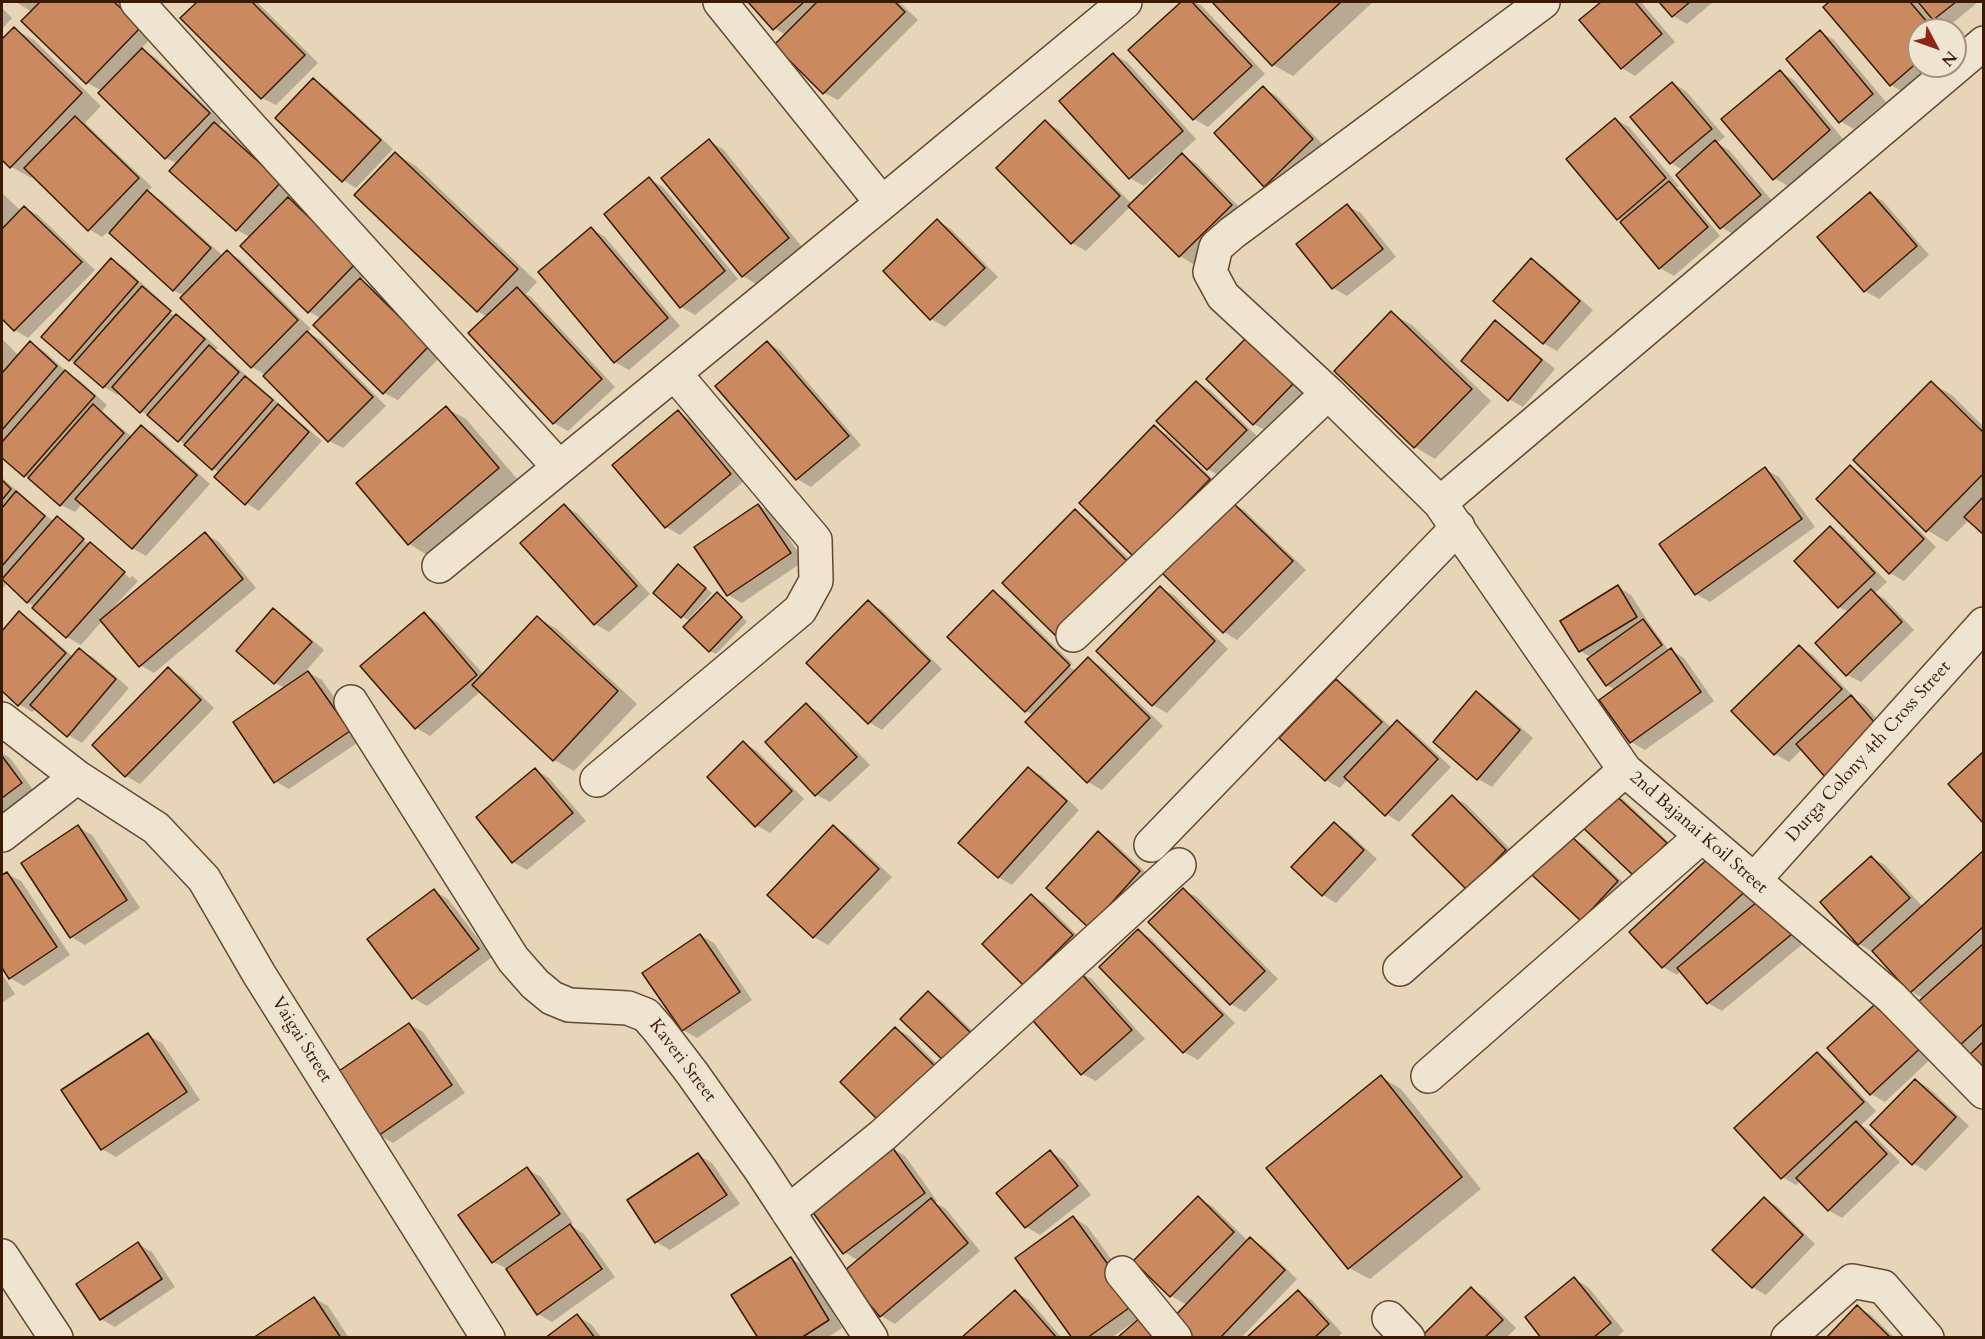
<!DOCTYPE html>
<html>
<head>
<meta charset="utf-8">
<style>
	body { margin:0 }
	#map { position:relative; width:1985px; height:1339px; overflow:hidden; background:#e6d5b7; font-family:Cardo,serif }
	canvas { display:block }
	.frame { position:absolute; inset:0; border:3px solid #391a04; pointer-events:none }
	.north { position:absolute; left:1907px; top:18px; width:60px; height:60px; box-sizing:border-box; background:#efe4d0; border:2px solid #a6937e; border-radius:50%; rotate:131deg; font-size:16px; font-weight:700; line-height:24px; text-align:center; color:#391a04 }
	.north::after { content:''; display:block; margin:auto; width:21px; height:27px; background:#8f2418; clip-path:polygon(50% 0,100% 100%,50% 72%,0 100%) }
</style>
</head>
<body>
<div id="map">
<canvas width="1985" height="1339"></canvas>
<div class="frame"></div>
<div class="north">N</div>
</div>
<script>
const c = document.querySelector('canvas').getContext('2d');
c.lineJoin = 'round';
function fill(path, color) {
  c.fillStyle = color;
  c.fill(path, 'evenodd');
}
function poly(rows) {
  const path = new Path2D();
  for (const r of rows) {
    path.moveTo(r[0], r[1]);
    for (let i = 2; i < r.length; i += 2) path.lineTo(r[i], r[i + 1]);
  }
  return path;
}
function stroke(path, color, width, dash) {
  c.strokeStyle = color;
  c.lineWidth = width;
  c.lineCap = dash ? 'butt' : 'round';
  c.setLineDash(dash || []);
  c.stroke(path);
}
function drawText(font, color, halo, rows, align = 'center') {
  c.font = font + ' Cardo,serif';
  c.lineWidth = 6;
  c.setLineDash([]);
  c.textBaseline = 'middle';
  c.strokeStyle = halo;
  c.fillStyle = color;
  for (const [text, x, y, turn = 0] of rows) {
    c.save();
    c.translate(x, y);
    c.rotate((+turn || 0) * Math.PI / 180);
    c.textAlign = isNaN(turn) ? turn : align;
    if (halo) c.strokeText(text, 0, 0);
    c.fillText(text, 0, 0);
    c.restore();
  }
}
fill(poly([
	[16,2,118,2,153,36,141,49,156,58,222,122,219,126,228,131,294,190,287,198,302,206,369,272,361,280,374,288,442,355,398,400,384,393,322,319,308,311,250,237,237,230,172,171,178,164,166,158,102,91,86,82,32,12],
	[199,2,257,2,318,63,276,105,262,98,182,18],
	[750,2,899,2,918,20,838,100,824,93,776,45,786,35,774,28],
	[1183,2,1194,2,1201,5,1265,74,1208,127,1194,119,1130,50],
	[1214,2,1373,2,1293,76,1273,65],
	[1603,2,1641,2,1675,42,1635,76,1622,68,1581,20],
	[1661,2,1713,2,1687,24,1673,16],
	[1831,2,1916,2,1925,12,1927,10,1920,2,1978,2,1948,27,1928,16,1940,30,1919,30,1919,66,1936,66,1905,93,1891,85,1825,7],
	[2,8,12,18,2,29],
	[14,29,34,40,101,106,85,123,152,187,147,192,161,200,223,256,227,252,241,260,311,329,307,332,321,340,386,406,343,448,329,441,266,375,252,367,182,298,184,296,173,290,109,231,102,237,89,229,33,175,31,178,10,166,2,158,2,41],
	[1821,32,1834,40,1886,102,1854,129,1840,121],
	[1114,55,1127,62,1196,139,1180,154,1196,163,1245,213,1193,264,1180,256,1131,206,1086,251,1072,243,1045,122,1059,130,1132,204,1176,161,1174,159,1144,186,1130,178,1062,101],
	[1780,72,1794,80,1843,139,1788,186,1774,178],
	[313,80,327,88,393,149,356,188,343,180],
	[1672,83,1686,91,1725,137,1717,143,1729,150,1774,203,1735,235,1721,227,1683,170,1671,163],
	[1263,88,1277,96,1326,148,1279,193,1265,185],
	[1615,119,1629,127,1679,186,1677,188,1683,191,1720,236,1674,276,1660,268,1624,222,1618,218],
	[709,141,723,149,802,247,756,284,743,276],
	[396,154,416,166,537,282,526,294,531,297,615,387,568,431,554,423,488,317,477,311],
	[649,179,663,187,738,279,695,315,681,307],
	[2,193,21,211,24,207,38,215,95,270,28,338,15,330,2,317],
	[1870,194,1883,201,1929,255,1879,299,1865,291],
	[1347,206,1361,213,1396,257,1347,296,1333,288],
	[937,221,951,229,998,277,945,327,931,319],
	[592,229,605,237,680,326,629,370,615,362],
	[111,260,125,268,174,312,165,306,163,309,175,316,177,315,190,324,218,348,215,351,223,355,322,441,259,511,246,503,219,473,154,419,141,411,120,392,118,395,104,387,80,366,70,360],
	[1531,260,1545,268,1593,310,1557,351,1543,343],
	[1391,313,1412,325,1491,401,1435,459,1415,447,1336,371],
	[1496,322,1509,330,1555,369,1523,407,1509,399],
	[2,339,19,356,30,343,44,351,70,375,79,380,107,405,102,411,132,437,141,427,155,434,210,484,146,556,132,548,82,504,75,512,61,505,2,456],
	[1247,339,1307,392,1268,432,1254,424,1208,379],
	[768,343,781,351,861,445,811,487,797,479,717,387],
	[1196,382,1210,390,1259,438,1221,477,1208,469],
	[1931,383,1952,395,1984,427,1984,533,1969,520,1947,542,1927,530],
	[446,408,466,419,518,480,429,556,409,544,358,483],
	[678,412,691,420,743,482,680,535,666,527,615,465],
	[1154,427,1168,435,1222,488,1149,563],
	[1851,467,1864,475,1936,547,1904,581,1890,573],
	[1765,469,1779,477,1815,527,1710,602,1696,594],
	[2,478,54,522,58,518,71,526,86,539,78,534,77,537,103,551,101,553,130,578,132,576,103,551,104,552,138,581,112,609,114,610,205,534,219,542,256,588,154,673,140,665,102,621,81,645,67,637,34,608,35,607,28,602,7,583,2,589],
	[1230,502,1244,510,1306,570,1237,640,1224,632],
	[758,505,772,513,804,561,742,603,728,595,696,548],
	[565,506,578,514,650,594,609,632,595,624],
	[1075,511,1088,519,1144,573,1059,638],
	[1830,528,1844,536,1887,582,1875,593,1885,599,1914,630,1861,682,1847,675,1849,612,1839,607,1796,561],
	[679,566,712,593,690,618,692,620,717,594,724,598,747,622,716,654,710,651,690,621,682,616],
	[1618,587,1631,595,1649,623,1669,651,1671,650,1684,658,1714,701,1645,750,1631,742,1601,700,1615,690,1607,685,1591,657,1580,651,1562,621],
	[1160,588,1174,595,1228,649,1167,713,1153,705,1098,651],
	[993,592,1007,600,1075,666,1064,660,1062,663,1077,671,1089,659,1102,667,1163,726,1102,790,1088,782,1027,722,1034,715,1026,711],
	[868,602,882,610,942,669,882,730,869,722],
	[273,610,287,618,324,650,306,671,322,680,363,739,289,789,275,781,285,688,275,683,238,651],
	[19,613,33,621,73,657,79,650,93,657,129,688,82,743,68,735,36,708,32,712,19,704,2,689,2,633],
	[424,614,437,622,484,675,537,618,557,629,637,704,574,771,554,760,481,691,430,736,416,728,363,667],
	[1800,647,1813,655,1855,698,1854,699,1865,705,1893,737,1802,749,1789,762,1775,754],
	[169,669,182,677,214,708,140,784,126,776,94,745],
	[1336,681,1350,689,1392,728,1398,722,1411,730,1451,767,1399,822,1386,814,1348,779,1340,788,1326,780,1281,738],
	[1476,693,1490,701,1533,738,1492,787,1478,779,1435,742],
	[806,705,820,713,870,765,830,802,816,795],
	[744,743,757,751,804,799,770,833,756,825],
	[2,753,10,758,34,791,2,816],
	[1028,768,1042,776,1079,810,1012,885,998,877],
	[536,770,549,778,586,821,527,870,513,862],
	[1610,792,1624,800,1679,852,1650,884],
	[1452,797,1466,804,1519,858,1481,896],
	[1334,824,1348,832,1377,859,1336,903,1323,895],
	[78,827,92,835,140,908,85,945,71,937,23,863],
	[834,827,847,835,892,877,828,945,814,937,769,895],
	[1098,833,1112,841,1153,879,1090,926],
	[1570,837,1584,845,1631,890,1582,919],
	[1984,852,1984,1074,1973,1053,1959,1045,1924,999,1911,991,1873,952,1859,944,1872,858,1885,865,1923,907],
	[1716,853,1805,942,1722,1011,1708,1003,1681,971,1677,975,1663,967,1632,932],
	[7,874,21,881,70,955,24,986,10,978,2,966,2,877],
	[1183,890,1197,897,1278,979,1245,1012,1231,1004],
	[434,891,448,899,492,957,427,1006,413,998],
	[1031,896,1045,903,1085,943,1038,991,1024,983],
	[1139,931,1152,939,1235,1023,1198,1060,1184,1052,1101,967],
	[700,935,714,943,752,1000,697,1038,683,1030],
	[1078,972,1092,979,1145,1039,1096,1081,1082,1074],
	[2,974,15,994,2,1003],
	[928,993,942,1001,987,1045,962,1071],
	[1884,998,1939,1051,1885,1102,1871,1094],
	[409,1024,423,1032,465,1093,393,1143,379,1135],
	[895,1028,909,1036,951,1078,884,1124],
	[148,1035,162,1043,200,1100,116,1157,102,1149],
	[1817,1054,1831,1062,1876,1111,1861,1125,1870,1131,1900,1162,1842,1218,1828,1210,1801,1181,1796,1185,1782,1177],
	[1381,1077,1401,1089,1481,1189,1370,1279,1349,1268],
	[1915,1080,1929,1088,1969,1126,1926,1171,1913,1163],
	[892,1148,905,1156,937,1201,935,1203,945,1208,980,1251,895,1324,881,1316,845,1272,859,1261,844,1252],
	[1050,1152,1064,1160,1091,1195,1040,1235,1026,1227,998,1193],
	[698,1155,712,1163,740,1204,670,1250,656,1242,629,1201],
	[527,1169,541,1177,573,1223,570,1225,584,1234,615,1277,552,1322,538,1314,508,1269,493,1262],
	[1198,1198,1212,1206,1248,1241,1250,1239,1264,1247,1297,1279,1241,1338,1193,1338,1187,1305,1171,1296],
	[1765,1199,1778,1207,1815,1244,1766,1295,1752,1287],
	[1074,1218,1087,1226,1149,1311,1139,1321,1138,1319,1111,1338,1074,1338],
	[138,1244,152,1252,175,1287,115,1327,101,1319],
	[791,1259,805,1266,842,1328,827,1338,759,1338],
	[1574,1279,1588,1287,1624,1331,1616,1338,1543,1338],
	[1472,1289,1485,1297,1516,1328,1506,1338,1422,1337],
	[1015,1292,1029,1300,1062,1338,963,1338],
	[1298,1292,1312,1300,1342,1333,1337,1338,1248,1338],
	[314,1298,328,1306,349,1338,256,1338],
	[1857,1307,1871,1315,1895,1338,1828,1338],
	[577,1316,591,1324,602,1338,548,1338]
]), '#0003');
const building = poly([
	[40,2,114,2,141,27,86,84,21,21,40,2],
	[197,2,252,2,305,55,261,99,180,18,197,2],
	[748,2,804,2,773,30,748,2],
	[817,2,895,2,905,12,823,94,774,45,817,2],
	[1181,2,1192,2,1252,66,1193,120,1128,50,1181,2],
	[1212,2,1341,2,1272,66,1212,2],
	[1601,2,1635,2,1662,34,1621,69,1579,20,1601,2],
	[1659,2,1690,2,1672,17,1659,2],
	[1829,2,1910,2,1934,30,1919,30,1919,61,1890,86,1823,7,1829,2],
	[1918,2,1956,2,1933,20,1918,2],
	[14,27,82,93,10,168,2,160,2,39,14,27],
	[1820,30,1873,94,1839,123,1786,59,1820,30],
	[142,48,210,113,165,159,98,93,142,48],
	[1113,53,1183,131,1129,179,1059,101,1113,53],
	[1780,70,1830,130,1773,180,1721,119,1780,70],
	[313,78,381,140,342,182,275,118,313,78],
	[1672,82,1712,129,1670,164,1630,117,1672,82],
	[1263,86,1313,139,1264,187,1214,133,1263,86],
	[75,116,139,178,88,231,24,168,75,116],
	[1615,118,1666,178,1617,220,1566,159,1615,118],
	[1045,120,1120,196,1071,244,996,168,1045,120],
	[214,122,281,182,236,231,169,171,214,122],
	[709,139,789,238,742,277,661,178,709,139],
	[1715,140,1761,195,1720,229,1676,175,1715,140],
	[395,152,518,269,477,312,354,195,395,152],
	[1182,153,1232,205,1179,257,1128,206,1182,153],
	[649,177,725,271,680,308,604,214,649,177],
	[1669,181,1708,227,1659,269,1620,222,1669,181],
	[147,190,211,248,173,291,109,233,147,190],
	[1870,192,1917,246,1864,292,1817,237,1870,192],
	[288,197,356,263,308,313,240,246,288,197],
	[1347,204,1383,249,1332,289,1296,244,1347,204],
	[24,206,82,262,14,331,2,319,2,229,24,206],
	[937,219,985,268,930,320,883,271,937,219],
	[591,227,668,318,614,363,538,272,591,227],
	[227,250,298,320,251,368,180,298,227,250],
	[111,258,138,282,69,361,41,337,111,258],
	[1531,258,1580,301,1543,344,1493,301,1531,258],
	[360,278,429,346,383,394,313,325,360,278],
	[142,286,171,311,103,388,74,363,142,286],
	[517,287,602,379,553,424,468,333,517,287],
	[1391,311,1472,389,1414,448,1334,371,1391,311],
	[176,314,205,339,140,413,112,387,176,314],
	[1495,320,1542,360,1508,401,1461,361,1495,320],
	[307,331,373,397,328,442,263,376,307,331],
	[1247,337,1294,383,1253,425,1206,379,1247,337],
	[30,341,57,366,2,430,2,373,30,341],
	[767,341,849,436,796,480,715,386,767,341],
	[209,345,239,372,178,442,147,415,209,345],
	[65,370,95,396,24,477,2,458,2,442,65,370],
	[245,376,273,400,212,470,184,445,245,376],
	[1196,381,1247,430,1207,470,1156,421,1196,381],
	[1931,381,1984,433,1984,473,1926,532,1853,460,1931,381],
	[93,404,124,433,60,506,28,478,93,404],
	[278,404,309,432,245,505,214,477,278,404],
	[446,406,499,468,408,545,356,483,446,406],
	[678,410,731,474,665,528,612,465,678,410],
	[141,425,197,475,132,549,75,499,141,425],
	[1154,425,1210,479,1134,557,1079,503,1154,425],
	[1850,465,1924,539,1889,574,1816,499,1850,465],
	[1765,467,1802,519,1695,595,1659,544,1765,467],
	[2,480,11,489,2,500,2,480],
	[16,491,45,516,2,566,2,508,16,491],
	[1984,496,1984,535,1964,517,1984,496],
	[1230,500,1293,561,1223,633,1161,572,1230,500],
	[564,504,637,586,594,625,520,543,564,504],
	[758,504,791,553,727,596,694,547,758,504],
	[1075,509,1131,565,1059,639,1002,583,1075,509],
	[57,516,84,539,27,603,2,579,57,516],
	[1830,526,1875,573,1838,608,1794,561,1830,526],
	[205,532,243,579,139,667,100,620,205,532],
	[90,542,125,572,66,638,32,608,90,542],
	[678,564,706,588,681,618,653,593,678,564],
	[1618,585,1637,617,1579,652,1560,621,1618,585],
	[1160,586,1215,641,1152,706,1096,651,1160,586],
	[1871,589,1902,622,1846,676,1815,643,1871,589],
	[993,590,1070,665,1025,712,947,637,993,590],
	[717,592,742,617,709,652,683,627,717,592],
	[868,600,930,661,868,724,806,663,868,600],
	[273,608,312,642,274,684,236,651,273,608],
	[19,611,66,653,18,706,2,691,2,631,19,611],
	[424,612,477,675,415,729,360,666,424,612],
	[537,616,618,691,553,761,472,685,537,616],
	[1643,619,1662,645,1606,686,1587,659,1643,619],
	[1799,645,1842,689,1774,755,1731,711,1799,645],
	[79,648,116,679,67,737,30,705,79,648],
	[1671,648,1701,692,1630,743,1599,700,1671,648],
	[1088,657,1150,718,1087,783,1025,722,1088,657],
	[168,667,201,700,125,777,92,745,168,667],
	[308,671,350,731,274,783,233,722,308,671],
	[1336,679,1382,722,1325,781,1279,738,1336,679],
	[1476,691,1520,730,1477,780,1433,742,1476,691],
	[1851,695,1880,729,1826,778,1796,744,1851,695],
	[806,703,857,757,815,796,765,742,806,703],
	[1397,720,1438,759,1385,816,1344,777,1397,720],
	[743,741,792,791,755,827,707,777,743,741],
	[1984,751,1984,824,1948,784,1984,751],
	[2,756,22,783,2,798,2,756],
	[1028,767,1067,801,998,878,958,843,1028,767],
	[535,768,573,813,512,863,476,817,535,768],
	[1610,790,1667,843,1635,877,1578,823,1610,790],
	[1452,795,1506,850,1467,890,1412,835,1452,795],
	[1334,822,1364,850,1322,896,1291,867,1334,822],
	[78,825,127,900,70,938,21,863,78,825],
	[833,825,879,869,813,938,767,895,833,825],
	[1098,831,1140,871,1089,928,1046,888,1098,831],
	[1570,835,1618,881,1581,921,1532,875,1570,835],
	[1984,850,1984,926,1910,993,1872,951,1984,850],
	[1716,851,1749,888,1662,968,1629,932,1716,851],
	[1871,856,1910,898,1858,945,1820,902,1871,856],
	[7,872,57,947,9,979,2,968,2,875,7,872],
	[1183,888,1265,971,1230,1005,1148,922,1183,888],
	[434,889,479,949,412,999,367,939,434,889],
	[1031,894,1073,935,1023,985,982,944,1031,894],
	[1763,897,1792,934,1707,1004,1677,968,1763,897],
	[1138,929,1223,1015,1183,1053,1099,967,1138,929],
	[700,934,740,992,682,1031,642,973,700,934],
	[1984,943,1984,1023,1958,1047,1918,1002,1984,943],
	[1078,970,1132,1030,1081,1075,1027,1014,1078,970],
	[928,991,974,1036,947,1064,900,1019,928,991],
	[1884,996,1926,1043,1870,1095,1827,1048,1884,996],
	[409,1023,452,1085,378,1136,336,1073,409,1023],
	[895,1027,939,1070,883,1125,840,1082,895,1027],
	[148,1033,187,1092,101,1150,61,1090,148,1033],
	[1984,1041,1984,1076,1966,1058,1984,1041],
	[1817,1052,1864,1102,1781,1179,1734,1128,1817,1052],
	[1381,1075,1462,1177,1348,1269,1266,1168,1381,1075],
	[1915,1079,1956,1117,1912,1165,1870,1125,1915,1079],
	[1856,1121,1887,1154,1828,1211,1796,1178,1856,1121],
	[892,1147,925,1193,843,1254,809,1207,892,1147],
	[1050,1150,1078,1186,1025,1228,996,1193,1050,1150],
	[698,1153,727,1195,655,1243,627,1200,698,1153],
	[527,1167,560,1214,492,1263,458,1215,527,1167],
	[1198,1196,1234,1232,1170,1297,1133,1261,1198,1196],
	[1764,1197,1803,1235,1752,1288,1712,1250,1764,1197],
	[931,1198,968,1243,880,1317,843,1272,931,1198],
	[1073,1216,1136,1303,1087,1338,1072,1338,1015,1258,1073,1216],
	[570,1224,602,1269,537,1315,506,1269,570,1224],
	[1250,1237,1285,1270,1220,1338,1190,1338,1172,1319,1250,1237],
	[138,1242,162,1279,100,1320,76,1284,138,1242],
	[791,1257,829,1320,801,1338,758,1338,731,1295,791,1257],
	[1574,1277,1611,1323,1593,1338,1541,1338,1525,1317,1574,1277],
	[1471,1287,1503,1320,1484,1338,1420,1338,1471,1287],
	[1015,1290,1057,1338,961,1338,1015,1290],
	[1298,1290,1329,1324,1314,1338,1246,1338,1298,1290],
	[314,1297,341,1338,253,1338,314,1297],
	[1857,1305,1891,1338,1826,1338,1857,1305],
	[577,1314,595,1338,545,1338,577,1314],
	[1142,1316,1160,1338,1117,1338,1142,1316]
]);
fill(building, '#cb8960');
stroke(building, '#391a04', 1.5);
const minor = poly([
	[137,2,559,467],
	[720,2,882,203],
	[1543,2,1232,233,1216,247,1210,272,1223,296,1328,393,1440,503,1625,770,1891,997,1984,1092],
	[1440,503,1984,43],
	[439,566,882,203,1125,2],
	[1073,635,1328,393],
	[351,702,513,959,535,984,552,998,569,1005,628,1008,646,1015,659,1030,692,1073,760,1169,871,1338],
	[2,719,77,777,156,828,204,879,259,974,488,1338],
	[597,780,800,610,816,581,815,540,675,374],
	[2,835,77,777],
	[1151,845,1458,527],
	[1754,880,1984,624],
	[1400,969,1625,770],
	[1428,1076,1702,836],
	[788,1212,883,1135,1179,865],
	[2,1256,56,1338],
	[1122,1273,1175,1338],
	[1389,1318,1408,1338],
	[1788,1338,1852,1281,1883,1287,1927,1338]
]);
stroke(minor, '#644931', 36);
stroke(minor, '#efe4d0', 33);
drawText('18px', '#391a04', '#efe4d0', [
	["Durga Colony 4th Cross Street",1869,752,-48],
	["2nd Bajanai Koil Street",1698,833,41],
	["Vaigai Street",301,1040,58],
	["Kaveri Street",682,1061,53]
]);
</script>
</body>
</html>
